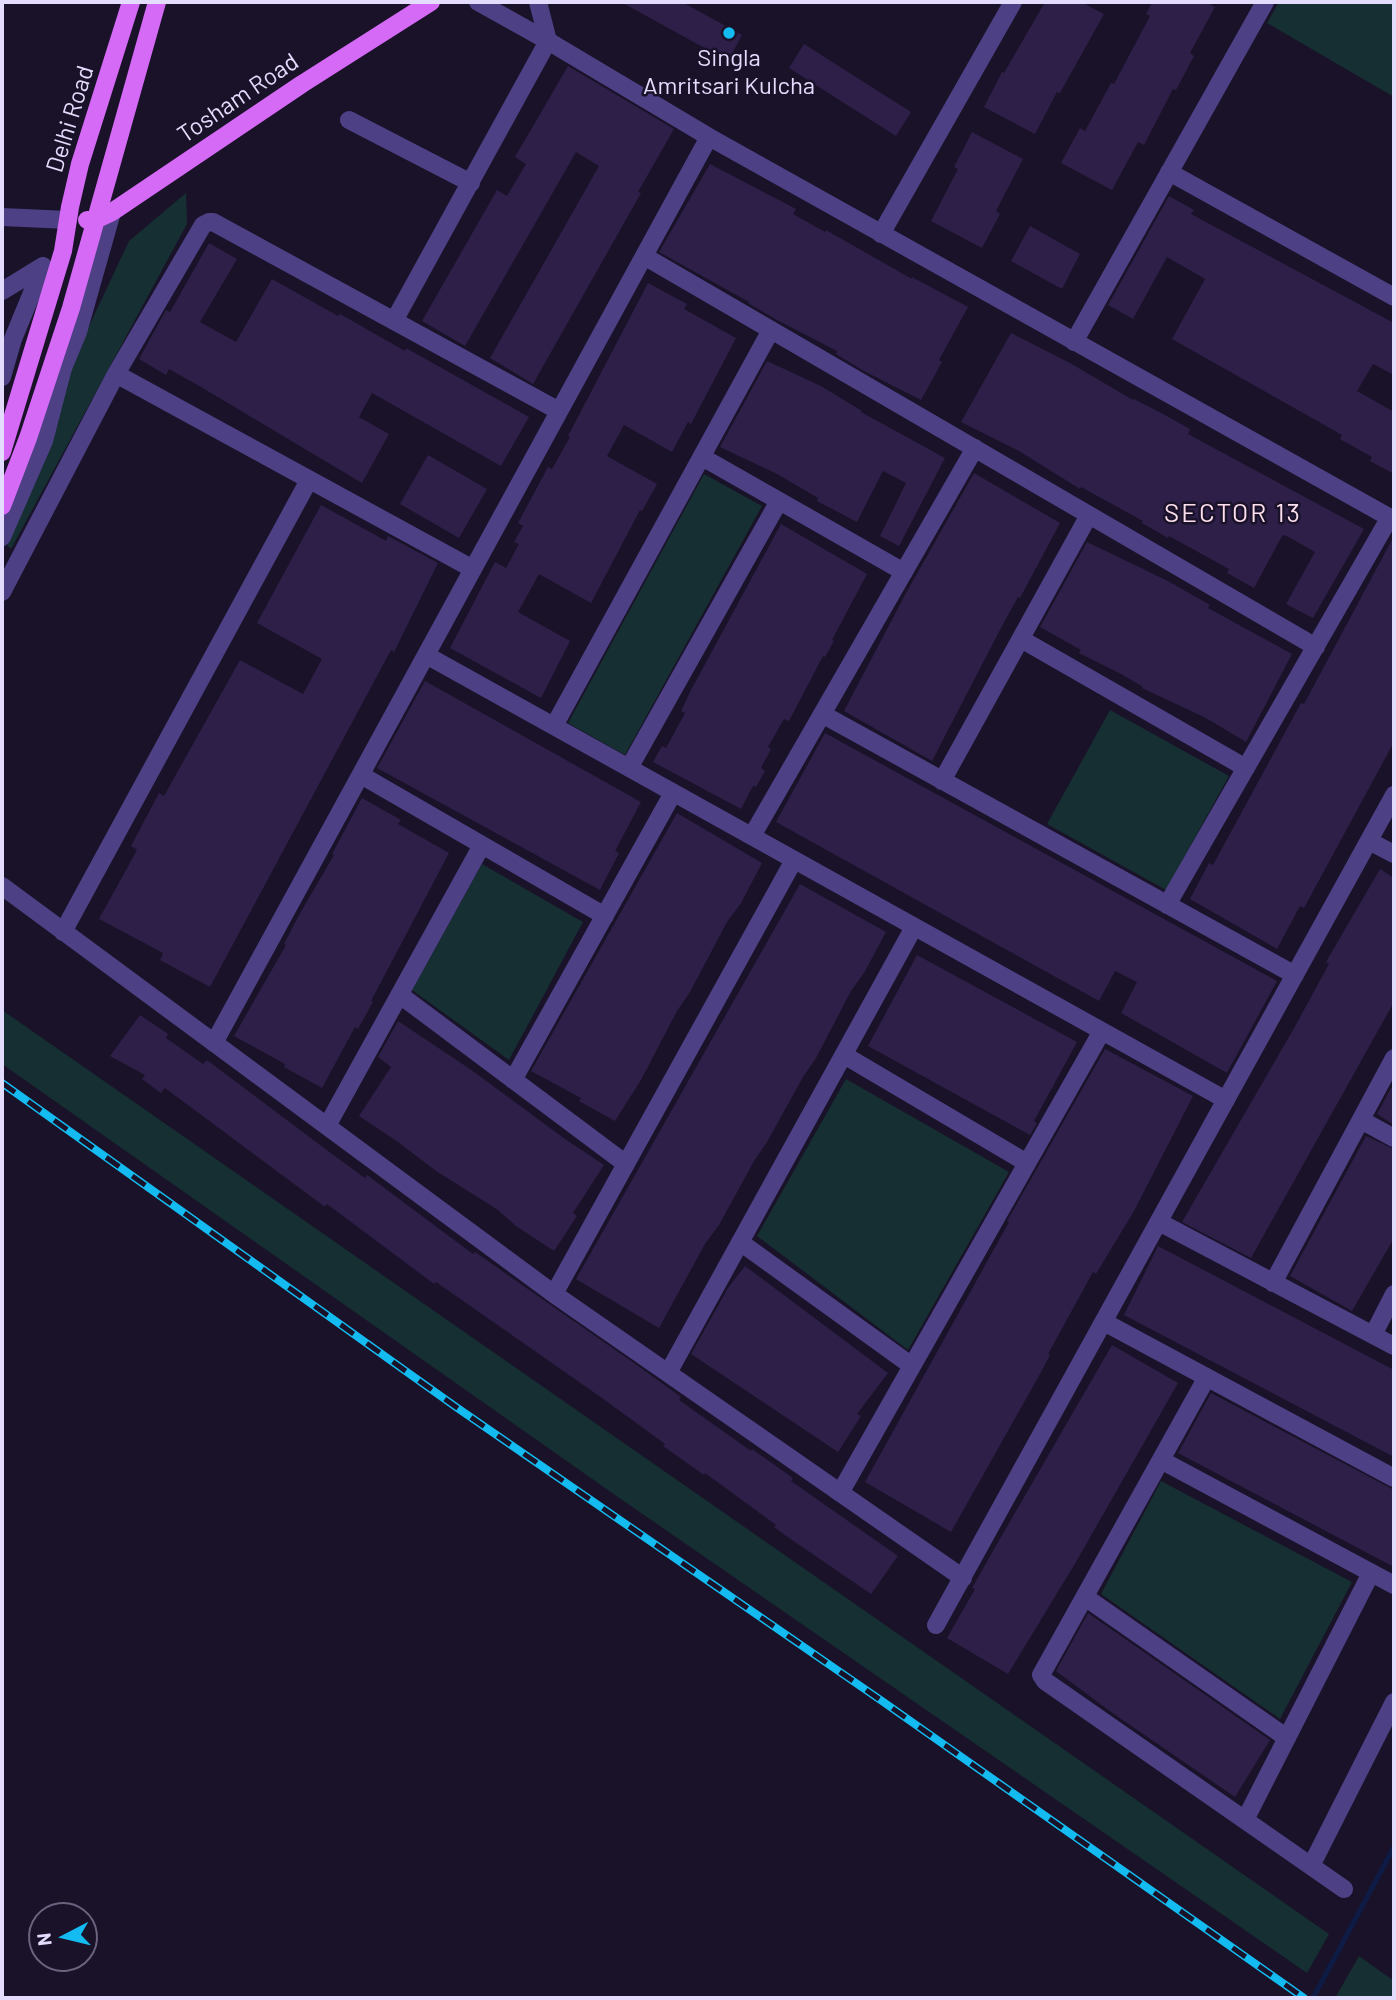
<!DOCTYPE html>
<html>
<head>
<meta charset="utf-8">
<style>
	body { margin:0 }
	#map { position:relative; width:1396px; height:2000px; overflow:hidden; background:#191229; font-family:Barlow,sans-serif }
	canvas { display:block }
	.frame { position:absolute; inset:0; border:4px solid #e4dcfd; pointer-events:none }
	.north { position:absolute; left:28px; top:1902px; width:70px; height:70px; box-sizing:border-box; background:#191229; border:2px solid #6a637e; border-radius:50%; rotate:263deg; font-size:19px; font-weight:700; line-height:28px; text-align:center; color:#e4dcfd }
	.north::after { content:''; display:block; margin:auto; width:24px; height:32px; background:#14bbf0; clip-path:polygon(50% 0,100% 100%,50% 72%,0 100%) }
</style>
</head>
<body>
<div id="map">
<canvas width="1396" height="2000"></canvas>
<div class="frame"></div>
<div class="north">N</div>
</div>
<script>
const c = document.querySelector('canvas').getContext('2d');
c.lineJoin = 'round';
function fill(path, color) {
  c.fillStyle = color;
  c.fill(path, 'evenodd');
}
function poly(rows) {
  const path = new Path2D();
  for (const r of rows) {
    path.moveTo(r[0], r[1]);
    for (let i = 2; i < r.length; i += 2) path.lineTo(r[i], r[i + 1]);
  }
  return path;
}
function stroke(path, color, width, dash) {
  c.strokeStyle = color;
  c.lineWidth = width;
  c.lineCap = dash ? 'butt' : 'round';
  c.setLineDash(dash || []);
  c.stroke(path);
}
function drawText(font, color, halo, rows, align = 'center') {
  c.font = font + ' Barlow,sans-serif';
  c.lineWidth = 5;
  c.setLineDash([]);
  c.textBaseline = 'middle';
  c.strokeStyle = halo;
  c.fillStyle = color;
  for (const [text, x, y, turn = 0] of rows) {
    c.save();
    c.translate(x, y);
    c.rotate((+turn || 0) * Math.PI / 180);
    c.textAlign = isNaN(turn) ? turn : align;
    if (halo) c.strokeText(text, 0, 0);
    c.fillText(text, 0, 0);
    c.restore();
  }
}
fill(poly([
	[1279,2,1394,2,1394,97,1267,23],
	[186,193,187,224,11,549,6,544,73,360,129,241],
	[704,474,762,506,625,755,568,723],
	[1110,710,1229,776,1166,890,1047,824],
	[482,864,583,922,509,1060,412,990],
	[2,1010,1329,1934,1307,1973,615,1495,2,1064],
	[846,1079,1009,1172,908,1350,757,1236],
	[1161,1481,1352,1582,1280,1719,1101,1594],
	[1359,1956,1394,1981,1394,1998,1335,1998]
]), '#152f32');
stroke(poly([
	[1313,1998,1394,1847]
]), '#0e1b45', 5);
fill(poly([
	[621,2,682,2,742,35,728,61],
	[1045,2,1081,2,1104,14,1060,93,1057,92,1035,134,984,107,1002,72,1004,73],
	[1152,2,1206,2,1215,7,1190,53,1194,56,1176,90,1173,89,1144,145,1138,142,1112,190,1061,163,1080,128,1085,131,1111,83,1114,84,1150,16,1146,14],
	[804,44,911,112,896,136,789,68],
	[568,66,674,129,638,192,641,193,533,384,490,358,599,166,576,152,465,346,422,321,497,190,507,196,526,164,515,157],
	[972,132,1023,159,996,211,1000,214,982,248,931,221,958,169,954,167],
	[710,164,796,209,793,214,825,232,826,230,912,279,912,277,968,307,939,360,942,362,921,400,862,370,836,354,837,351,775,319,748,303,749,302,659,252],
	[1169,196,1194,210,1191,214,1394,323,1394,375,1373,364,1357,391,1394,412,1394,474,1370,461,1372,457,1340,439,1342,435,1172,339,1205,279,1167,257,1133,319,1108,305],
	[1030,226,1080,254,1062,289,1011,261],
	[209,243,237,259,200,322,236,342,272,279,338,316,340,314,405,351,406,348,529,417,501,466,372,393,359,417,389,434,362,483,201,387,169,369,166,375,139,359,166,310,170,312],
	[648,283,687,304,684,309,736,338,691,424,688,422,672,452,624,425,607,456,657,484,642,511,640,510,591,603,539,574,518,612,570,641,541,698,450,648,495,562,506,568,519,544,514,542,523,526,518,523,548,467,552,469,570,437,568,436],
	[1011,333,1070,363,1133,400,1134,399,1163,414,1190,429,1188,434,1364,529,1313,618,1286,604,1315,552,1285,535,1282,536,1254,588,1227,573,1229,569,1169,536,1168,538,1142,523,1143,521,1081,487,1080,489,1019,451,961,422],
	[767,361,821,386,862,411,861,412,945,458,899,546,880,536,906,483,883,471,857,522,817,501,818,498,777,474,720,447],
	[428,455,487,489,459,538,400,504],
	[974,473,1060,523,1020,598,1018,597,1002,626,932,761,844,711,906,593],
	[321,505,386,541,388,536,438,563,394,652,391,650,210,987,160,960,163,953,99,919,137,850,131,846,159,793,164,796,240,660,303,694,322,659,257,623],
	[781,524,867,574,832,640,834,641,825,657,823,656,789,721,784,719,768,747,771,749,761,768,765,771,756,787,753,786,741,809,653,762,662,746,666,748,685,713,681,711,691,690],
	[1394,536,1394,742,1304,908,1300,906,1277,949,1190,899,1209,863,1213,865,1301,703,1304,704],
	[1087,542,1168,581,1210,605,1208,608,1292,654,1246,742,1206,718,1142,688,1143,687,1121,674,1079,653,1081,650,1040,627],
	[425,681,641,802,615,851,619,853,600,890,377,768],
	[825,733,1277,981,1227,1073,1121,1013,1137,982,1115,971,1099,1001,776,822],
	[362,798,401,820,398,824,449,853,371,1001,373,1002,358,1029,355,1027,322,1088,284,1067,285,1064,234,1036,286,945,284,944,299,915,334,855,332,854],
	[677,813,762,863,741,903,727,922,690,992,677,1011,641,1080,615,1121,579,1101,581,1098,531,1071],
	[1380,869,1394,878,1394,1002,1251,1258,1182,1222,1293,1030,1329,964,1326,962],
	[800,884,886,932,864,973,851,991,816,1058,803,1077,767,1142,754,1161,719,1225,705,1244,659,1328,576,1279],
	[917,955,1077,1042,1034,1121,1037,1123,1030,1135,868,1046],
	[140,1015,168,1034,166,1038,203,1064,207,1060,328,1151,365,1178,367,1175,473,1254,475,1252,641,1368,681,1397,679,1400,751,1451,752,1449,793,1478,791,1481,898,1556,871,1594,792,1540,774,1527,776,1525,705,1473,704,1475,663,1446,665,1444,602,1398,436,1282,434,1284,327,1204,325,1207,165,1088,161,1093,142,1079,145,1075,110,1056],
	[398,1021,470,1069,565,1139,604,1165,573,1213,577,1216,554,1251,516,1226,498,1210,436,1171,398,1142,359,1116,391,1067,378,1057],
	[1105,1049,1193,1096,1134,1211,1096,1274,1093,1272,1048,1354,1050,1355,1040,1374,951,1532,865,1482,1009,1222,1007,1221],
	[1391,1088,1394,1089,1394,1125,1377,1114],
	[1366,1136,1394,1149,1394,1238,1352,1311,1290,1276],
	[1158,1246,1394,1370,1394,1457,1124,1315],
	[745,1266,888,1373,857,1414,861,1416,838,1452,691,1354,728,1288],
	[1112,1345,1178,1383,1076,1562,1008,1674,947,1638,975,1589,972,1588,993,1551],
	[1211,1393,1394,1490,1394,1567,1178,1453],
	[1088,1613,1270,1740,1235,1797,1111,1712,1056,1671]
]), '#2e1f48');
stroke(poly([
	[478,2,548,41,709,137,1394,520],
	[349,120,471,183],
	[1169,172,1394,297],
	[2,217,68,220],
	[881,234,1013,2],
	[644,256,1316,647],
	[2,291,43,266],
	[394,321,548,41,538,2],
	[1074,342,1265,2],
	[116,374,473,569],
	[2,377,13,339,43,266],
	[702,457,904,572],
	[2,537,44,441,63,368,78,332,112,212],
	[2,592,116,374,203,225,209,222,213,222,559,411],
	[1021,639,1246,768],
	[426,655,1226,1100],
	[822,714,1295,975],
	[554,726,771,330],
	[629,768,779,501],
	[361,775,605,916],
	[942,781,1089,515],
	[752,836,975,448],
	[1369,841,1394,854],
	[2,886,554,1294,963,1578],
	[1167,905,1390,517],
	[63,932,309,480],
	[400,995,626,1164],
	[214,1043,709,137],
	[844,1055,1027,1163],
	[513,1080,673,793],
	[1361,1120,1394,1138],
	[327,1126,482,845],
	[1159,1222,1394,1346],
	[740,1242,912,1366],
	[1273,1283,1394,1058],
	[554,1294,794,860],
	[1104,1322,1394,1478],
	[1373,1335,1394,1294],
	[668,1373,914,927],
	[1207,1377,1041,1675,1045,1681,1344,1889],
	[1161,1460,1394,1585],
	[840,1493,1102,1031],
	[1085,1597,1287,1738],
	[936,1625,1394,795],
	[1245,1820,1371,1573],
	[1311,1866,1394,1702]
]), '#4d4084', 18);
stroke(poly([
	[87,220,95,220,112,212,302,84,431,2],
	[2,452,63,251,70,207,80,164,131,2],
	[2,506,28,438,71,308,157,2]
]), '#d56af6', 18);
const rail = poly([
	[2,1083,456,1407,882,1701,1304,1998]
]);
stroke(rail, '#14bbf0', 8);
stroke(rail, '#191229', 5, [16]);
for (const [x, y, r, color] of [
	[729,33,7,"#14bbf0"]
]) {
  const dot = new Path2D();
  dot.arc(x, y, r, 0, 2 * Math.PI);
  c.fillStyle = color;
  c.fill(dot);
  stroke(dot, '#191229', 2.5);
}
drawText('24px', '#e4dcfd', '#191229', [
	["Singla",729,58],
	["Amritsari Kulcha",729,86]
]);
drawText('24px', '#e4dcfd', '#191229', [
	["Tosham Road",238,98,-34],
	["Delhi Road",70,119,-73]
]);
c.letterSpacing = '2px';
drawText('26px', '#fddeed', '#191229', [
	["SECTOR 13",1233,513]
]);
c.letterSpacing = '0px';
</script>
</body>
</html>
